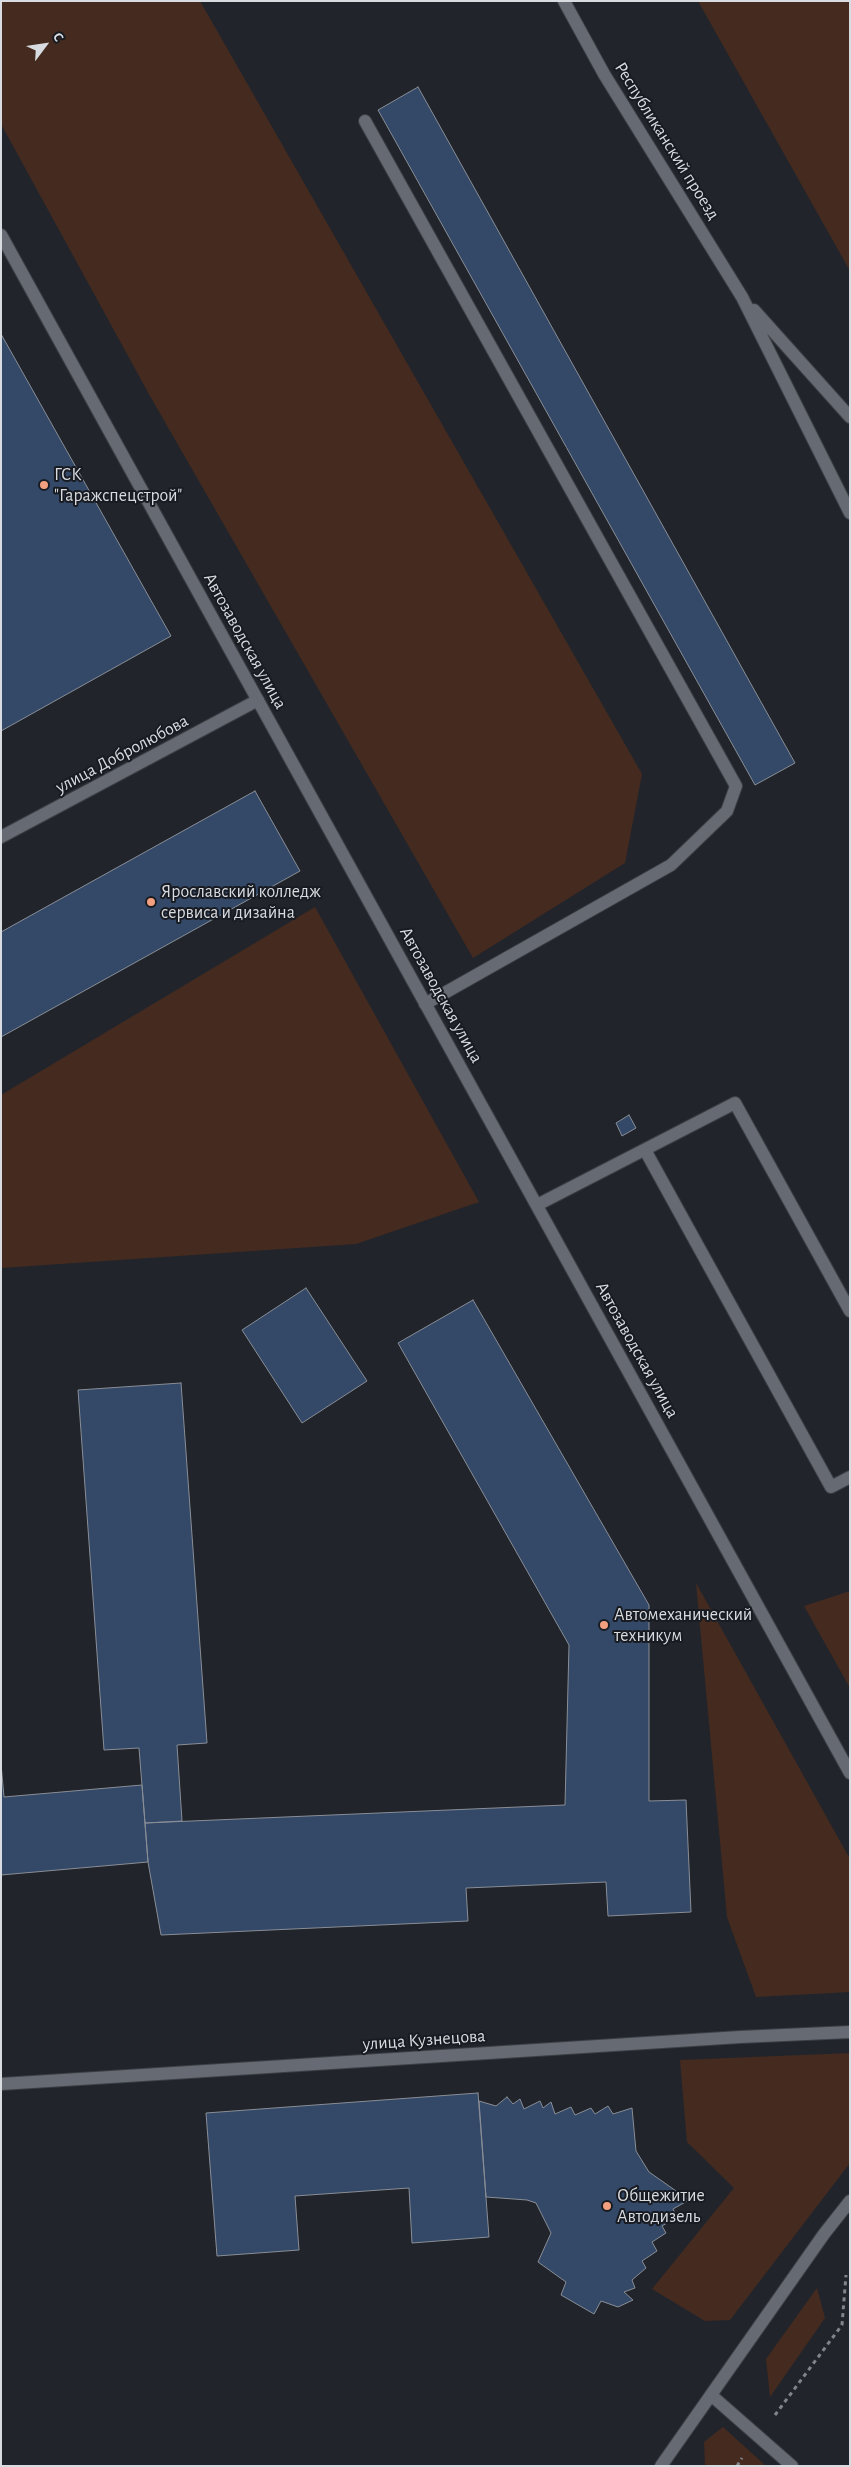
<!DOCTYPE html>
<html>
<head>
<meta charset="utf-8">
<style>
	body { margin:0 }
	#map { position:relative; width:851px; height:2467px; overflow:hidden; background:#21252b; font-family:"Alegreya Sans",sans-serif }
	canvas { display:block }
	.frame { position:absolute; inset:0; border:2px solid #d8dbdf; pointer-events:none }
	.north { position:absolute; left:20px; top:20px; width:50px; height:50px; -webkit-text-stroke:4px #181c22; paint-order:stroke; rotate:59deg; font-size:14px; font-weight:700; line-height:20px; text-align:center; color:#d8dbdf }
	.north::after { content:''; display:block; margin:auto; width:18px; height:22px; background:#d8dbdf; clip-path:polygon(50% 0,100% 100%,50% 72%,0 100%) }
</style>
</head>
<body>
<div id="map">
<canvas width="851" height="2467"></canvas>
<div class="frame"></div>
<div class="north">С</div>
</div>
<script>
const c = document.querySelector('canvas').getContext('2d');
c.lineJoin = 'round';
function fill(path, color) {
  c.fillStyle = color;
  c.fill(path, 'evenodd');
}
function poly(rows) {
  const path = new Path2D();
  for (const r of rows) {
    path.moveTo(r[0], r[1]);
    for (let i = 2; i < r.length; i += 2) path.lineTo(r[i], r[i + 1]);
  }
  return path;
}
function stroke(path, color, width, dash) {
  c.strokeStyle = color;
  c.lineWidth = width;
  c.lineCap = dash ? 'butt' : 'round';
  c.setLineDash(dash || []);
  c.stroke(path);
}
function drawText(font, color, halo, rows, align = 'center') {
  c.font = font + ' "Alegreya Sans",sans-serif';
  c.lineWidth = 4;
  c.setLineDash([]);
  c.textBaseline = 'middle';
  c.strokeStyle = halo;
  c.fillStyle = color;
  for (const [text, x, y, turn = 0] of rows) {
    c.save();
    c.translate(x, y);
    c.rotate((+turn || 0) * Math.PI / 180);
    c.textAlign = isNaN(turn) ? turn : align;
    if (halo) c.strokeText(text, 0, 0);
    c.fillText(text, 0, 0);
    c.restore();
  }
}
fill(poly([
	[1,1,200,1,642,774,625,863,473,958,150,396,1,124],
	[698,1,849,1,850,271],
	[315,907,479,1202,356,1244,1,1268,1,1095],
	[696,1583,850,1859,850,1992,756,1997,727,1917],
	[850,1591,850,1688,804,1606],
	[850,2053,850,2163,730,2320,705,2321,652,2289,734,2188,687,2142,680,2060],
	[817,2288,825,2318,770,2397,766,2359],
	[723,2427,766,2466,705,2466,704,2442]
]), '#452a1f');
const building = poly([
	[418,87,795,763,755,785,378,110,418,87],
	[1,334,171,636,1,731,1,334],
	[255,791,300,871,1,1037,1,932,255,791],
	[629,1115,636,1128,622,1136,616,1123,629,1115],
	[306,1288,367,1381,302,1423,242,1330,306,1288],
	[473,1300,649,1605,649,1801,686,1800,691,1912,608,1916,606,1882,466,1888,468,1921,161,1935,148,1862,145,1823,565,1805,569,1645,398,1343,473,1300],
	[181,1383,207,1743,177,1745,182,1821,145,1823,139,1748,104,1750,78,1390,181,1383],
	[1,1764,4,1797,142,1785,148,1862,1,1875,1,1764],
	[478,2093,489,2237,412,2243,409,2188,295,2196,299,2250,217,2256,206,2113,478,2093],
	[507,2097,513,2104,520,2099,524,2109,540,2101,543,2108,551,2102,555,2114,571,2107,575,2115,591,2108,595,2114,608,2106,613,2114,632,2108,636,2151,649,2172,689,2200,673,2209,677,2217,662,2226,666,2233,652,2242,657,2251,642,2261,646,2268,632,2280,635,2288,624,2292,633,2300,618,2307,601,2301,594,2314,561,2295,566,2282,538,2262,551,2233,536,2203,527,2200,486,2197,479,2101,496,2106,507,2097]
]);
fill(building, '#344868');
stroke(building, '#898e96', 1);
const lane = poly([
	[365,121,736,786,727,811,671,865,425,1004],
	[645,1150,831,1487,850,1477],
	[537,1205,735,1103,850,1311],
	[711,2395,792,2466]
]);
const street = poly([
	[1,235,850,1773],
	[1,837,258,700],
	[1,2084,740,2037,850,2032]
]);
const secondary = poly([
	[564,1,604,74,742,297,850,513],
	[754,310,850,417],
	[661,2466,824,2234,850,2201]
]);
stroke(lane, '#3c3f45', 14);
stroke(street, '#3c3f45', 14);
stroke(secondary, '#3c3f45', 14);
stroke(poly([
	[775,2415,842,2325,846,2275],
	[737,2466,742,2458]
]), '#818589', 3, [4, 4]);
stroke(lane, '#666a72', 12);
stroke(street, '#666a72', 12);
stroke(secondary, '#666a72', 12);
for (const [x, y, r, color] of [
	[44,485,5,"#f2a07f"],
	[151,902,5,"#f2a07f"],
	[604,1625,5,"#f2a07f"],
	[607,2206,5,"#f2a07f"]
]) {
  const dot = new Path2D();
  dot.arc(x, y, r, 0, 2 * Math.PI);
  c.fillStyle = color;
  c.fill(dot);
  stroke(dot, '#181c22', 2);
}
drawText('18px', '#d8dbdf', '#181c22', [
	["Республиканский проезд",667,141,58],
	["Автозаводская улица",245,641,61],
	["улица Добролюбова",122,754,-28],
	["Автозаводская улица",441,995,61],
	["Автозаводская улица",637,1350,61],
	["улица Кузнецова",424,2040,-4]
]);
drawText('18px', '#d8dbdf', '#181c22', [
	["ГСК",54,475],
	["\"Гаражспецстрой\"",54,496],
	["Ярославский колледж",161,892],
	["сервиса и дизайна",161,913],
	["Автомеханический",614,1615],
	["техникум",614,1636],
	["Общежитие",617,2196],
	["Автодизель",617,2217]
], 'left');
</script>
</body>
</html>
